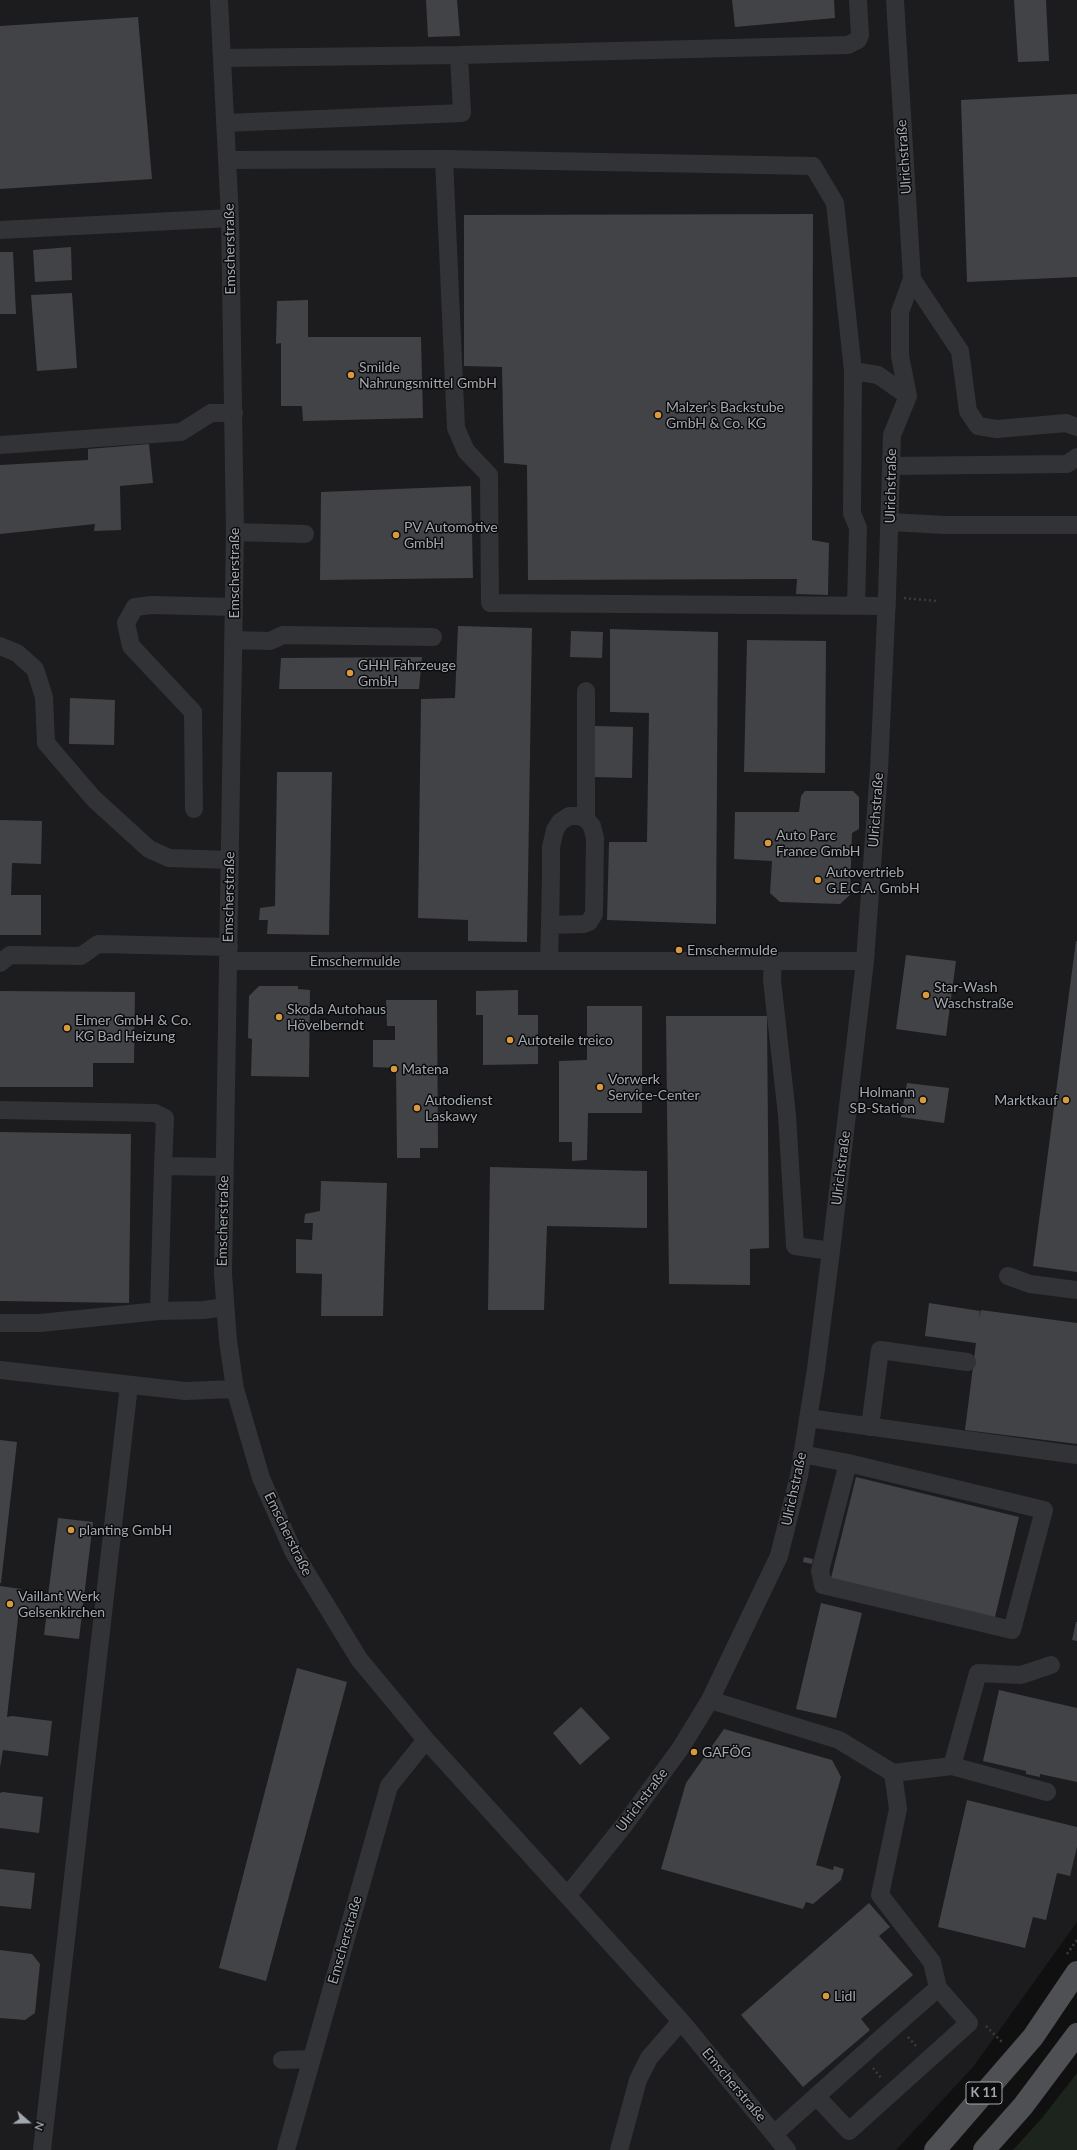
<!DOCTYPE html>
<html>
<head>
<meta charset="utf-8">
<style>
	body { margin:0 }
	#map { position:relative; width:1077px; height:2150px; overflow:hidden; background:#101011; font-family:Lato,sans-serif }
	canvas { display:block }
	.north { position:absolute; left:8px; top:2102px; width:40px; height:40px; -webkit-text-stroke:3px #0b0b0c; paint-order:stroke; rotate:110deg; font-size:11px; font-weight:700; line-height:16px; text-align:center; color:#a3a8b0 }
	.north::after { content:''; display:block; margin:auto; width:14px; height:18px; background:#a3a8b0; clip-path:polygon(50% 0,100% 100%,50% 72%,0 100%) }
</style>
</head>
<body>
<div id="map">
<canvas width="1077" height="2150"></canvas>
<div class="north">N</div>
</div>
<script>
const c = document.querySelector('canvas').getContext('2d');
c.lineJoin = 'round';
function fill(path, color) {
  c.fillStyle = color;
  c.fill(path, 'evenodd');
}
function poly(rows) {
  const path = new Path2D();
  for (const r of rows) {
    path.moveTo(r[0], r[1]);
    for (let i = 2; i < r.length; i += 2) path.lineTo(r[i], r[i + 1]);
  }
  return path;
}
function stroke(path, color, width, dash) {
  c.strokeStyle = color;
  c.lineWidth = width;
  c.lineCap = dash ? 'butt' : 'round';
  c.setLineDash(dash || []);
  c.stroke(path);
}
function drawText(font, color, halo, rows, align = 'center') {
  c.font = font + ' Lato,sans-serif';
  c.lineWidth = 3;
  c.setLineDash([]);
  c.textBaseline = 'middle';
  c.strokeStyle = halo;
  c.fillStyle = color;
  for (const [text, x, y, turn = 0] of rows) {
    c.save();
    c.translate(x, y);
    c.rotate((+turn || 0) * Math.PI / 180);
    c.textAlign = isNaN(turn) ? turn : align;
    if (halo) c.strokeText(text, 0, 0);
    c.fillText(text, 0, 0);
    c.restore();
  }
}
fill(poly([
	[0,0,1077,0,1077,1922,973,2067,896,2150,0,2150]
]), '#1c1c1e');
fill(poly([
	[1077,2073,1077,2150,1013,2150,1042,2118]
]), '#1d231d');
fill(poly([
	[426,0,457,0,460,36,428,37],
	[732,0,834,0,835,18,735,27],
	[1014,0,1046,0,1049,61,1018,62],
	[138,17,152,179,0,189,0,26],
	[1077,94,1077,277,967,282,961,100],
	[813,214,812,540,829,543,828,595,796,594,797,579,528,580,527,465,504,463,502,367,464,366,464,215],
	[71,247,72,280,35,282,33,250],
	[0,252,13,252,16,314,0,314],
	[72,293,77,368,37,371,31,295],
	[308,300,308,337,421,337,423,418,303,421,302,406,281,406,281,343,276,344,277,301],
	[149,444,153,483,120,486,121,530,94,531,95,524,0,534,0,465,88,460,88,449],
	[471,486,473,578,320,580,321,492],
	[458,626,532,628,527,942,468,941,468,920,418,918,421,699,455,698],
	[610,629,718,632,716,924,607,920,609,842,647,842,649,713,610,712],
	[571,631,603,632,602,658,570,657],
	[747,640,826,641,825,773,744,772],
	[422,657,419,689,279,689,281,658],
	[70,698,115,700,114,745,69,744],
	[595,726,633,727,632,778,593,777],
	[277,772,332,772,329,935,267,934,268,920,259,920,260,908,275,906],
	[805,791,853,791,859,797,859,829,852,833,850,895,840,904,780,902,770,893,772,861,734,859,735,812,799,812,801,796],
	[0,820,42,821,41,864,12,863,11,895,41,895,41,935,0,935],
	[1076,941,1077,941,1077,1272,1033,1266],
	[906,955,956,961,946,1036,896,1029],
	[259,986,298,986,298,989,310,990,309,1077,251,1076,252,1039,248,1038,249,996],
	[518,990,518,1015,538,1015,538,1064,483,1065,483,1015,476,1015,476,991],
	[0,991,135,992,134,1063,93,1063,93,1087,0,1087],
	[386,1000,437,1000,438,1148,420,1148,420,1158,397,1158,396,1068,373,1067,373,1040,395,1040,395,1026,387,1026],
	[587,1006,642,1006,642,1113,588,1113,587,1160,572,1161,572,1142,559,1142,559,1061,587,1060],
	[666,1016,767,1016,769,1248,750,1249,750,1285,669,1284],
	[907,1083,949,1088,944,1123,901,1117],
	[0,1132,131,1134,129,1303,0,1301],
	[490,1167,647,1171,647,1228,547,1226,544,1310,488,1310],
	[321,1181,387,1183,383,1316,321,1316,322,1274,296,1273,296,1239,312,1240,313,1223,304,1223,305,1214,320,1211],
	[929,1303,980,1311,979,1319,981,1310,1077,1323,1077,1444,965,1430,976,1343,925,1336],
	[0,1440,17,1442,1,1583,0,1583],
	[856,1477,1019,1517,994,1621,830,1582],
	[58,1518,93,1522,79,1639,44,1635,47,1612,19,1609,7,1717,12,1716,52,1721,48,1756,3,1750,0,1767,0,1586,21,1589,20,1600,47,1603],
	[804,1557,813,1559,812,1564,803,1562],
	[821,1603,862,1613,836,1718,796,1709],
	[1076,1622,1077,1622,1077,1641,1072,1640],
	[297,1668,347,1682,266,1981,219,1968],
	[999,1690,1077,1708,1077,1782,1040,1774,1040,1777,1026,1774,1026,1771,983,1761],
	[581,1707,610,1738,580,1765,553,1733],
	[724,1729,832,1760,841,1777,816,1865,833,1870,834,1866,844,1869,841,1880,813,1904,806,1902,803,1909,661,1869,686,1783],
	[3,1792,43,1797,39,1833,0,1828,0,1793],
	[967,1800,1077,1827,1077,1847,1070,1876,1057,1873,1046,1920,1033,1917,1025,1948,938,1927],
	[0,1869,35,1873,31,1909,0,1906],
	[869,1903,890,1927,879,1936,913,1975,861,2019,870,2030,803,2087,741,2015],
	[0,1950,32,1954,40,1964,35,2013,25,2020,0,2018]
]), '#424346');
stroke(poly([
	[904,598,936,601],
	[1067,1954,1077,1940],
	[986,2026,1003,2043],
	[908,2037,916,2046],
	[873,2068,881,2078]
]), '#383a3d', 2.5, [2, 3]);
stroke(poly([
	[219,0,230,218,235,532,223,1274,228,1341,235,1389,261,1478,293,1551,359,1659,426,1740,681,2021,787,2150],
	[459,55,848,45,858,40,860,35,858,0],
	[223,58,459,55,462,113,225,123],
	[227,160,444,159],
	[0,230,230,218],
	[912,279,960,351,968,411,978,426,997,429,1066,423,1077,427],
	[853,371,878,375,908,396],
	[0,445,181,432,211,413,234,413],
	[892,466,1067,464,1077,457],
	[890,522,945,525,1077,525],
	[235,532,305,534],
	[856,605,858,528,852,513,853,371,835,203,813,166,444,159,456,428,466,451,489,475,490,603,887,606],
	[233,640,270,641,283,635,433,637],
	[0,646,17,653,35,669,44,697,46,743,94,799,149,849,169,858,230,860],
	[194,809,193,712,131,646,126,623,135,607,152,605,234,607],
	[586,819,586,691],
	[773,960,772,980,787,1115,795,1246,831,1251],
	[228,961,865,961],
	[549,961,550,925,551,873,551,847,555,830,560,822,569,816,579,816,586,819,592,826,595,838,594,914,589,922,584,924,550,925],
	[0,963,10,955,81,956,98,944,229,947],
	[0,1110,155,1113,165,1118,163,1166,224,1167],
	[163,1166,159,1311,204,1310,225,1307],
	[1008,1276,1030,1284,1077,1290],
	[0,1323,40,1323,159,1311],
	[0,1370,185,1391,235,1389],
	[808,1418,1077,1455],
	[870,1427,880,1350,967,1362],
	[802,1454,848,1463,1044,1510,1012,1630,823,1585,820,1571,848,1463],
	[710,1700,839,1740,893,1773],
	[952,1766,1047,1792],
	[893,1773,898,1809,880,1895,932,1962,938,1988],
	[893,1773,952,1766,978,1673,1021,1675,1051,1665],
	[568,1895,625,1824,680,1749,710,1700,779,1556,799,1476,816,1369,831,1251,865,961,879,770,887,596,892,435,908,396,900,356,900,312,912,279,895,0],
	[282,2060,311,2059],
	[774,2134,897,2024,938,1988,969,2023,849,2131,816,2096],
	[42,2150,129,1385],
	[286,2150,389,1786,426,1740],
	[619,2150,638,2080,649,2058,681,2021]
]), '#323336', 18);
stroke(poly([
	[935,2150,1033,2037,1077,1972],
	[984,2150,1023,2106,1077,2034]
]), '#4e5054', 22);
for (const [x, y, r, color] of [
	[351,375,4,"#db993e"],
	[658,415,4,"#db993e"],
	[396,535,4,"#db993e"],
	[350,673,4,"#db993e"],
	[768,843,4,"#db993e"],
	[818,880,4,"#db993e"],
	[679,950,4,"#db993e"],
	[926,995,4,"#db993e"],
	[279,1017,4,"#db993e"],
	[67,1028,4,"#db993e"],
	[510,1040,4,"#db993e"],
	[394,1069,4,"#db993e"],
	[600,1087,4,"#db993e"],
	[923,1100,4,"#db993e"],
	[1066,1100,4,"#db993e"],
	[417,1108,4,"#db993e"],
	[71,1530,4,"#db993e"],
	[10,1604,4,"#db993e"],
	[694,1752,4,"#db993e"],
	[826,1996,4,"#db993e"]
]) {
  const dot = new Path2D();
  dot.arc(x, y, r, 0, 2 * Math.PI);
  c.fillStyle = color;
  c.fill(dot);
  stroke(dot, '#0b0b0c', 1.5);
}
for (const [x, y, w] of [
	[984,2093,36]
]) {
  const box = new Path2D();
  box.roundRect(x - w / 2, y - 11, w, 22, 3);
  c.fillStyle = '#0b0b0c';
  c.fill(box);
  stroke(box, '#a3a8b0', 1);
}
drawText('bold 13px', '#a3a8b0', null, [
	["K 11",984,2093]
]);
drawText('14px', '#a3a8b0', '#0b0b0c', [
	["Ulrichstraße",904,157,-94],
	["Emscherstraße",230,249,-91],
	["Ulrichstraße",891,486,-89],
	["Emscherstraße",234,573,-90],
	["Ulrichstraße",876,810,-86],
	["Emscherstraße",229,897,-89],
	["Emschermulde",355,961],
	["Ulrichstraße",841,1168,-83],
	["Emscherstraße",223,1221,-89],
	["Ulrichstraße",794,1489,-78],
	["Emscherstraße",288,1534,64],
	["Ulrichstraße",642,1800,-53],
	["Emscherstraße",345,1940,-74],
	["Emscherstraße",734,2085,50]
]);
drawText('14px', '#a3a8b0', '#0b0b0c', [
	["Smilde",359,367],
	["Nahrungsmittel GmbH",359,383],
	["Malzer's Backstube",666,407],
	["GmbH & Co. KG",666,423],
	["PV Automotive",404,527],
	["GmbH",404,543],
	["GHH Fahrzeuge",358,665],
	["GmbH",358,681],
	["Auto Parc",776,835],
	["France GmbH",776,851],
	["Autovertrieb",826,872],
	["G.E.C.A. GmbH",826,888],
	["Emschermulde",687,950],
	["Star-Wash",934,987],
	["Waschstraße",934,1003],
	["Skoda Autohaus",287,1009],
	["Hövelberndt",287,1025],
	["Elmer GmbH & Co.",75,1020],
	["KG Bad Heizung",75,1036],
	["Autoteile treico",518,1040],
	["Matena",402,1069],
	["Vorwerk",608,1079],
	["Service-Center",608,1095],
	["Holmann",915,1092,"right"],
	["SB-Station",915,1108,"right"],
	["Autodienst",425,1100],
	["Laskawy",425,1116],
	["Marktkauf",1058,1100,"right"],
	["planting GmbH",79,1530],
	["Vaillant Werk",18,1596],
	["Gelsenkirchen",18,1612],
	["GAFÖG",702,1752],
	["Lidl",834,1996]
], 'left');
</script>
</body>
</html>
